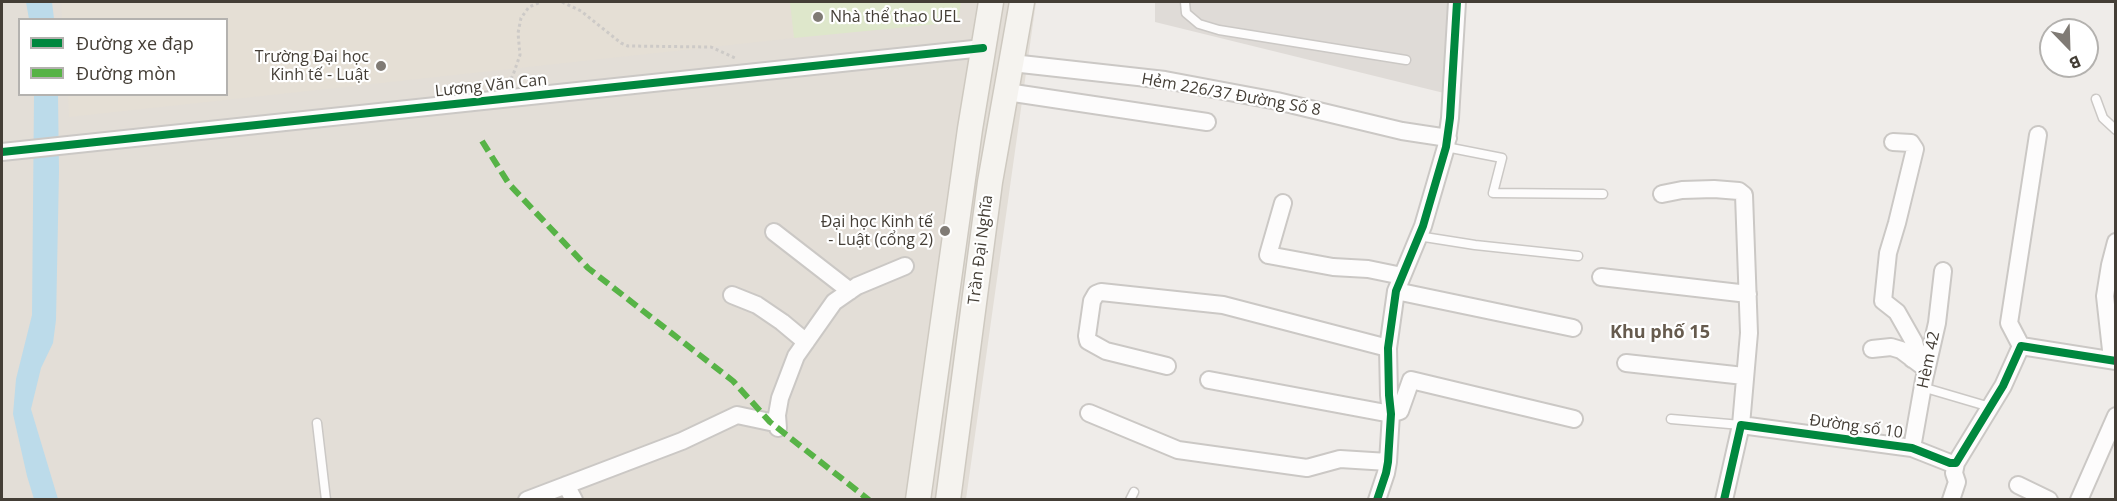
<!DOCTYPE html>
<html>
<head>
<meta charset="utf-8">
<style>
	body { margin:0 }
	#map { position:relative; width:2117px; height:501px; overflow:hidden; background:#efece9; font-family:"Open Sans",sans-serif }
	canvas { display:block }
	.frame { position:absolute; inset:0; border:3px solid #443e36; pointer-events:none }
	.legend { position:absolute; left:18px; top:18px; width:210px; height:78px; box-sizing:border-box; background:#fff; border:2px solid #b4b2af; margin:0; padding:8px 10px; list-style:none; font-size:18px; color:#443e36 }
	.legend li { display:flex; align-items:center; gap:12px; height:30px }
	.legend b { width:30px; border:2px solid #b4b2af }
	.north { position:absolute; left:2039px; top:18px; width:60px; height:60px; box-sizing:border-box; background:#fff; border:2px solid #b4b2af; border-radius:50%; rotate:157deg; font-size:16px; font-weight:700; line-height:24px; text-align:center; color:#443e36 }
	.north::after { content:''; display:block; margin:auto; width:21px; height:27px; background:#807b75; clip-path:polygon(50% 0,100% 100%,50% 72%,0 100%) }
</style>
</head>
<body>
<div id="map">
<canvas width="2117" height="501"></canvas>
<div class="frame"></div>
<ul class="legend">
<li><b style="height:8px;background:#00873e"></b>Đường xe đạp</li>
<li><b style="height:8px;background:#57b346"></b>Đường mòn</li>
</ul>
<div class="north">B</div>
</div>
<script>
const c = document.querySelector('canvas').getContext('2d');
c.lineJoin = 'round';
function fill(path, color) {
  c.fillStyle = color;
  c.fill(path, 'evenodd');
}
function poly(rows) {
  const path = new Path2D();
  for (const r of rows) {
    path.moveTo(r[0], r[1]);
    for (let i = 2; i < r.length; i += 2) path.lineTo(r[i], r[i + 1]);
  }
  return path;
}
function stroke(path, color, width, dash) {
  c.strokeStyle = color;
  c.lineWidth = width;
  c.lineCap = dash ? 'butt' : 'round';
  c.setLineDash(dash || []);
  c.stroke(path);
}
function drawText(font, color, halo, rows, align = 'center') {
  c.font = font + ' "Open Sans",sans-serif';
  c.lineWidth = 4.5;
  c.setLineDash([]);
  c.textBaseline = 'middle';
  c.strokeStyle = halo;
  c.fillStyle = color;
  for (const [text, x, y, turn = 0] of rows) {
    c.save();
    c.translate(x, y);
    c.rotate((+turn || 0) * Math.PI / 180);
    c.textAlign = isNaN(turn) ? turn : align;
    if (halo) c.strokeText(text, 0, 0);
    c.fillText(text, 0, 0);
    c.restore();
  }
}
fill(poly([
	[2,2,1036,2,966,499,2,499],
	[20,20,226,20,226,94,20,94]
]), '#e3ded7');
fill(poly([
	[1155,2,1453,2,1448,94,1155,22]
]), '#dfdbd7');
fill(poly([
	[61,2,961,2,958,22,794,38,69,117,68,95,226,94,226,20,62,19]
]), '#e5dfd5');
fill(poly([
	[790,2,961,2,958,22,794,38]
]), '#dee7cb');
fill(poly([
	[26,2,52,2,54,19,29,19],
	[34,95,58,95,59,171,56,320,53,343,41,368,31,409,58,499,34,499,27,476,13,414,16,379,32,315]
]), '#bcdbea');
const lane = poly([
	[1185,2,1186,13,1199,24,1219,30,1406,60],
	[2096,99,2103,118,2116,130],
	[1446,147,1502,158,1493,193,1603,194],
	[1418,236,1475,245,1578,256],
	[1922,387,1990,407],
	[1671,419,1741,425],
	[317,423,326,500],
	[1130,500,1134,492]
]);
const street = poly([
	[1012,63,1165,80,1277,101,1402,131,1448,138],
	[1007,92,1207,122],
	[1893,142,1911,143,1915,149,1897,223,1888,253,1883,301,1897,312,1914,342,1916,350,1912,359],
	[2,152,983,48],
	[1662,194,1682,190,1714,189,1739,191,1744,195,1749,333,1741,425],
	[1283,203,1268,255,1333,267,1368,269,1402,276],
	[774,232,850,291],
	[1601,277,1748,294],
	[1396,291,1573,328],
	[732,295,757,305,782,322,806,342],
	[2021,346,2009,323,2038,135],
	[1872,349,1891,347,1901,350,1921,365],
	[2112,359,2105,296,2110,265,2116,242],
	[1626,363,1744,376],
	[1167,366,1106,351,1088,341,1087,336,1092,301,1096,294,1101,292,1223,305,1388,348],
	[1209,380,1391,414,1400,411,1411,380,1574,419],
	[1089,413,1178,450,1307,468,1340,459,1388,462],
	[778,428,777,415,780,398,796,356,834,302,857,286,905,266],
	[1912,448,1924,380,1937,323,1943,271],
	[566,485,574,500],
	[2018,485,2049,500],
	[527,500,682,441,737,415,770,422],
	[1377,500,1386,473,1388,462,1391,414,1389,395,1388,348,1396,291,1423,226,1446,147,1450,118,1457,2],
	[1724,500,1741,425,1912,448,1950,463,1956,463,2003,386,2021,346,2116,361],
	[1951,500,1957,482,1954,473,1956,463],
	[2079,500,2116,416]
]);
const secondary = poly([
	[918,500,970,129,991,2],
	[948,500,990,182,1022,2]
]);
stroke(lane, '#cbc8c5', 11);
stroke(street, '#cbc8c5', 20);
stroke(secondary, '#cec9c0', 27);
stroke(poly([
	[562,2,581,11,621,43,628,46,711,47,735,58],
	[508,84,513,75,520,55,518,33,521,18,529,7,541,2]
]), '#cdcac7', 3, [3, 3]);
stroke(lane, '#fdfcfc', 8);
stroke(street, '#fdfcfc', 16);
stroke(secondary, '#f5f3ef', 24);
stroke(poly([
	[482,141,509,184,588,268,733,381,770,422,869,500]
]), '#57b346', 6, [12, 6]);
stroke(poly([
	[2,152,983,48],
	[1377,500,1386,473,1388,462,1391,414,1389,395,1388,348,1396,291,1423,226,1446,147,1450,118,1457,2],
	[1724,500,1741,425,1912,448,1950,463,1956,463,2003,386,2021,346,2116,361]
]), '#00873e', 8);
for (const [x, y, r, color] of [
	[818,17,6,"#807b75"],
	[381,66,6,"#807b75"],
	[945,231,6,"#807b75"]
]) {
  const dot = new Path2D();
  dot.arc(x, y, r, 0, 2 * Math.PI);
  c.fillStyle = color;
  c.fill(dot);
  stroke(dot, '#fff', 2);
}
drawText('16px', '#443e36', '#fff', [
	["Nhà thể thao UEL",830,17,"left"],
	["Trường Đại học",369,57],
	["Kinh tế - Luật",369,75],
	["Đại học Kinh tế",933,222],
	["- Luật (cổng 2)",933,240]
], 'right');
drawText('16px', '#443e36', '#fff', [
	["Lương Văn Can",491,86,-6],
	["Hẻm 226/37 Đường Số 8",1231,95,10],
	["Trần Đại Nghĩa",981,250,-83],
	["Hèm 42",1929,360,-78],
	["Đường số 10",1856,427,8]
]);
drawText('bold 18px', '#665b4e', '#fff', [
	["Khu phố 15",1660,333]
]);
</script>
</body>
</html>
